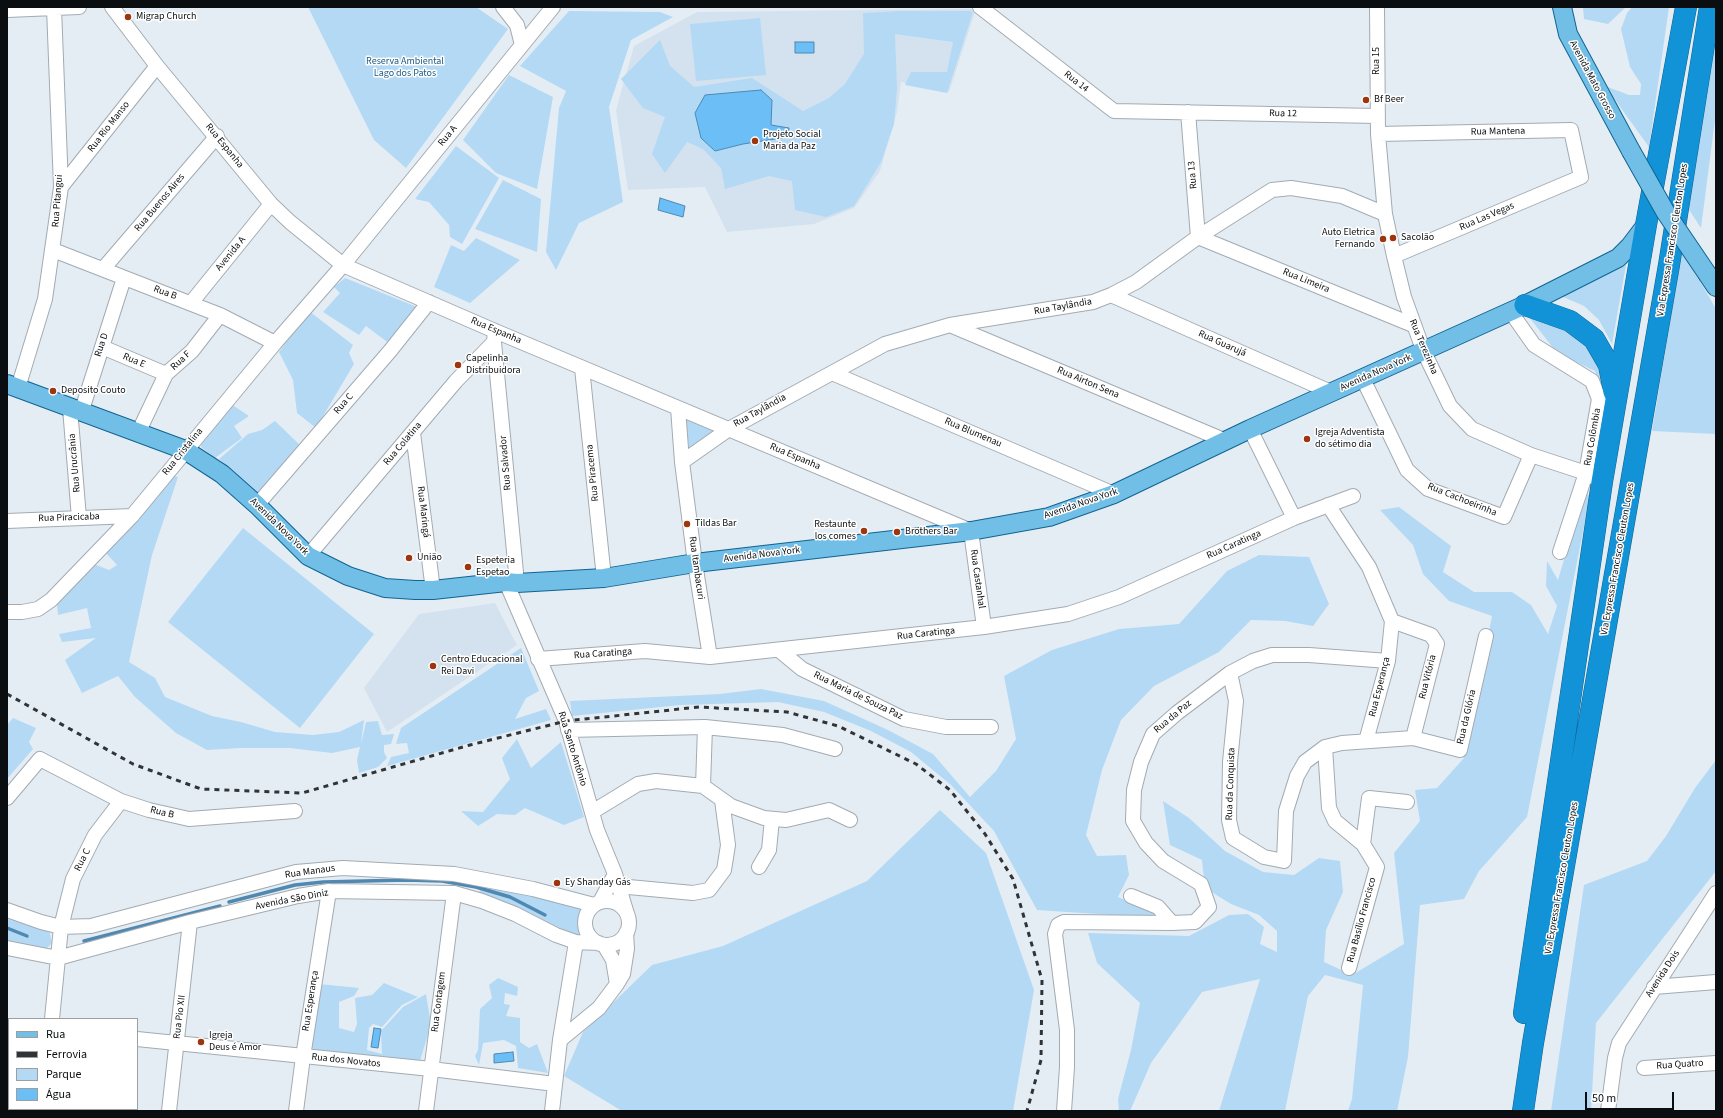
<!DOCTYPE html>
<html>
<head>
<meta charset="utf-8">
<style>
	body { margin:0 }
	#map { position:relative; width:1723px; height:1118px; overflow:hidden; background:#e5edf4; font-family:"Source Sans 3",sans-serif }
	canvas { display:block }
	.frame { position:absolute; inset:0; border:8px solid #0b0e10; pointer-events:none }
	.legend { position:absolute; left:8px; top:1018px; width:130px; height:92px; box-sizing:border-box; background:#fff; border:1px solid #9d9f9f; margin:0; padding:5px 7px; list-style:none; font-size:12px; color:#0b0e10 }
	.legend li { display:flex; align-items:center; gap:8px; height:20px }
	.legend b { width:20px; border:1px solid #9d9f9f }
	.scale { position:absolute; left:1585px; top:1092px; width:89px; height:18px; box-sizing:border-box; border:2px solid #0b0e10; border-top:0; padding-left:5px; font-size:12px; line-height:14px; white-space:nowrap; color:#0b0e10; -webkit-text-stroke:3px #fff; paint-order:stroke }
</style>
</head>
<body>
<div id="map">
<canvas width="1723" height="1118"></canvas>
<div class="frame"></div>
<ul class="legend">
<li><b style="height:5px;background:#71bee7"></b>Rua</li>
<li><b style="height:5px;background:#303437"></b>Ferrovia</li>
<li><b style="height:11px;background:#b4d9f5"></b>Parque</li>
<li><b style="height:11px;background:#6cbef7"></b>Água</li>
</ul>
<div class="scale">50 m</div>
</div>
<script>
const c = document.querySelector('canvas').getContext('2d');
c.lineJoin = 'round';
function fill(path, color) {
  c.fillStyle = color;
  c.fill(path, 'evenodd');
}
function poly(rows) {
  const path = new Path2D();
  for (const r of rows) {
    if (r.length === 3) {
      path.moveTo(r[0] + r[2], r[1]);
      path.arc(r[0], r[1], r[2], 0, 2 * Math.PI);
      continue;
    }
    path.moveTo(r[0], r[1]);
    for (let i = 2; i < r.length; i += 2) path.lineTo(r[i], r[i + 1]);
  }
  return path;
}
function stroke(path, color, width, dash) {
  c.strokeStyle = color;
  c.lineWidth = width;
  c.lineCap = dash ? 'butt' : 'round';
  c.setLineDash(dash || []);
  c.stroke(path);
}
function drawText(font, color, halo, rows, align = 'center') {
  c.font = font + ' "Source Sans 3",sans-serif';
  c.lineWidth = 3;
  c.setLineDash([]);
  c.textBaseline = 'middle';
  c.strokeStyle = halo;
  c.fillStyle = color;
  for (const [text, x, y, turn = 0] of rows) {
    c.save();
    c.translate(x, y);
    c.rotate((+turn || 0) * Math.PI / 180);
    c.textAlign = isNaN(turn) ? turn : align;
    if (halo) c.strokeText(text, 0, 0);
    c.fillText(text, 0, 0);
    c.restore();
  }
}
fill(poly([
	[976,9,949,92,901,82,897,112,880,171,854,208,814,224,727,232,705,187,628,190,616,110,634,46,697,12],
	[495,603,517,645,387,732,364,688,419,614]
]), '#d3e2ee');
fill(poly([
	[308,7,476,7,508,29,406,168,374,140],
	[1583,7,1626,7,1608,24,1584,19],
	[1632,7,1669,7,1649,147,1605,86,1629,95,1640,95,1641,84,1630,67,1621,29,1627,13],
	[1716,7,1716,112,1701,228,1684,202],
	[569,11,660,12,673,17,631,40,609,107,623,202,579,223,556,270,546,252,559,108,566,91,520,66],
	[899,11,970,11,973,12,947,93,905,85,911,72,947,72,953,42,895,34,897,88,894,124,881,162,854,206,826,217,795,210,792,181,769,176,725,189,721,168,703,149,687,142,665,173,652,154,665,117,643,108,621,79,660,40,670,66,694,87,752,78,803,111,829,98,845,84,864,54,863,13],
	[760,18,766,75,696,81,690,24],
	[509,75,553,97,537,189,496,173,463,140],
	[456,146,499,178,462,244,450,237,449,225,429,202,415,199],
	[503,180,541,199,537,252,475,229],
	[476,238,520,260,470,303,434,287,451,245,464,251],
	[1682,250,1716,309,1716,434,1652,431],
	[1626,265,1612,344,1599,320,1584,306,1561,296,1588,280],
	[345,278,417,307,390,344,366,326,359,335,323,312,340,293,334,287],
	[309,311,353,345,349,353,354,364,316,428,297,413,293,380,279,352],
	[1529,317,1563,323,1593,349,1607,382,1605,431,1604,402,1595,371,1557,353],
	[231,404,249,416,234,426,242,438,215,458,201,447,202,437],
	[686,417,719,430,689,450],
	[275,421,300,445,260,495,219,459,248,434,262,430],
	[171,475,178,477,152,555,129,662,155,678,165,697,212,716,241,722,275,732,313,735,339,732,364,720,361,744,366,722,378,721,382,735,394,734,391,744,384,745,384,752,387,758,378,767,359,773,357,760,360,747,332,753,290,748,241,748,207,750,176,733,135,697,118,676,82,693,65,660,96,638,62,642,59,634,91,628,87,608,58,615,57,604,94,564,109,570,117,565,106,553],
	[1584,491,1590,496,1527,817,1479,871,1464,899,1420,905,1408,1057,1397,1111,1348,1111,1352,1099,1363,985,1325,975,1308,996,1285,1111,1219,1111,1260,979,1202,992,1151,1063,1130,1111,1119,1111,1118,1099,1131,1050,1140,1003,1097,963,1088,933,1189,936,1229,915,1248,914,1264,927,1260,944,1277,952,1277,931,1259,915,1231,904,1205,888,1202,860,1170,845,1163,801,1189,818,1225,851,1263,872,1294,875,1319,858,1340,861,1343,892,1326,930,1324,962,1352,975,1404,944,1394,853,1420,821,1415,790,1437,788,1464,758,1492,616,1449,601,1423,574,1413,545,1380,510,1399,507,1451,546,1443,572,1474,592,1512,592,1531,605,1548,634,1557,606,1546,586,1547,561,1558,580],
	[243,528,374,634,300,728,168,622],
	[1259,555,1309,557,1329,604,1313,626,1285,621,1251,620,1219,652,1154,686,1121,720,1102,770,1086,835,1097,856,1126,855,1129,875,1118,897,1152,912,1158,918,1037,910,994,831,951,785,911,752,871,731,824,712,778,702,681,705,572,716,570,701,720,694,761,689,824,701,888,730,933,754,970,797,996,771,1016,739,1004,676,1052,650,1119,629,1179,624,1227,571],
	[521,648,539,691,526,698,515,719,546,709,551,720,387,766,391,757,409,753,407,743,396,744,401,728],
	[13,718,36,728,29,742,33,749,7,779,7,725],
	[517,739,531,768,561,742,584,817,564,825,525,808,515,815,497,814,478,826,461,811,483,812,510,779,502,758],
	[1716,760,1716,871,1596,1023,1591,1111,1551,1111,1584,885,1647,861,1666,836,1695,788],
	[940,810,986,853,1034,990,1013,1111,622,1111,564,1076,583,1032,652,965,723,946,867,881],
	[483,885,585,907,578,922,579,936,546,923,509,904,478,894],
	[7,919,49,930,52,943,45,950,7,944],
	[498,978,518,987,517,996,505,993,504,1004,510,1005,506,1016,520,1018,520,1042,529,1048,537,1044,548,1073,518,1068,516,1046,504,1040,483,1043,479,1065,475,1056,478,1050,480,1009,492,998,489,985],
	[384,983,418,997,402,1005,382,1027,373,1024,369,1028,367,1050,382,1054,381,1031,403,1007,426,994,431,1024,420,1061,315,1051,308,1044,319,984,359,988,354,996,339,1002,339,1028,354,1032,357,1024,355,998,372,995]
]), '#b4d9f5');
const water = poly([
	[795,42,814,42,814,53,795,53,795,42],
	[761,90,772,100,771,125,789,128,788,137,743,144,715,151,701,138,695,113,705,95,761,90],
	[660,198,685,206,683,217,658,210,660,198],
	[374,1028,381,1029,378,1048,371,1047,374,1028],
	[513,1052,514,1061,494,1063,494,1054,513,1052]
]);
fill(water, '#6cbef7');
stroke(water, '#4f89b2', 1);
stroke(poly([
	[229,902,295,885,323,882,406,880,442,881,476,887,510,897,545,915],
	[7,928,27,936],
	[84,941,220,906]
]), '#4f89b2', 3.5);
const minor = poly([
	[112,7,157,66,271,204,290,222,343,265,495,331,971,531,984,627],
	[503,7,517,25,522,45],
	[980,7,1114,111,1378,116],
	[1377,7,1378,134,1385,214,1394,256,1404,297,1424,352,1450,406,1472,429,1531,455,1586,473,1602,482],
	[7,10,79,7],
	[1188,112,1198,237],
	[1378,134,1571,130,1581,177,1394,256],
	[61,187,157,66],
	[1198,237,1413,325],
	[53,250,220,315,275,343],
	[103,269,217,136],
	[1111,295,1333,393],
	[191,303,271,204],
	[1510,311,1534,345,1592,381,1599,399,1586,473,1560,552],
	[950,325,1226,441],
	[494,342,517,583],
	[102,347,166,374],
	[582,368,604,578],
	[832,373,1114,494],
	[1363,379,1407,470,1428,489,1504,517,1531,455],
	[18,388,45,299,61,187,54,8],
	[70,408,79,518],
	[678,408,682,462,695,563,710,657],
	[81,413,124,278],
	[1250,429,1294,518],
	[138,433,166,374,192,351,220,315],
	[413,433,433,590],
	[682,462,729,429,885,344,950,325,1093,302,1111,295,1136,282,1198,237,1272,190,1291,188,1342,196,1385,214],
	[257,505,390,351,429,302],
	[1328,505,1369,567,1392,621,1388,661,1366,741],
	[7,521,132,516],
	[308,556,456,381,494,342,495,331],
	[506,582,566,721,597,830,615,874,627,914],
	[7,612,22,612,38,609,51,600,132,516,275,343,343,265,553,7],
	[1392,621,1431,635,1437,644,1413,738],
	[779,650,802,669,904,719,946,727,991,727],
	[538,659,645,651,710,657,984,627,1068,614,1119,597,1294,518,1353,496],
	[1230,673,1236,701,1230,762,1229,820,1233,838,1264,857,1284,861,1286,811,1297,776,1305,762,1325,747,1342,743,1413,738,1460,750,1486,636],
	[568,730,705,727,783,735,835,749],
	[1325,747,1329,808,1335,821,1363,844,1377,867,1349,968],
	[703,786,705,727],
	[7,798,40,759,121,801,149,810,189,819,295,811],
	[592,812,638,784,656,781,703,786,731,806,764,818,786,820,829,810,850,820],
	[1363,844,1369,798,1407,802],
	[759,867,769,850,772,819],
	[618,886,693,893,709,890,724,870,728,845,722,800],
	[1131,896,1158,907,1172,923,1195,922,1209,907,1201,884,1163,861,1146,843,1133,821,1134,790,1141,762,1153,734,1177,713,1230,673,1253,661,1272,655,1309,655,1388,661],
	[607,923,22],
	[600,902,615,874],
	[7,910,41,922,61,927,91,926,296,872,343,868,454,874,533,889,594,905],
	[604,945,613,960,617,984],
	[7,948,58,958,190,922,298,896,329,891,454,893,482,901,515,914,556,935,576,942,599,943],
	[1654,987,1716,982],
	[52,1019,61,927,73,879,95,835,121,801],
	[137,1039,431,1069,555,1084],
	[560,1040,576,942],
	[1644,1068,1716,1063],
	[41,1111,41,1109],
	[169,1111,190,922],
	[296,1111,303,1057,329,891],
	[426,1111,454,893],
	[552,1111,560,1040,599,1008,617,984,623,974,627,949,626,933],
	[1064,1111,1067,1067,1067,1030,1055,934,1058,925,1064,922,1172,923],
	[1608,1111,1615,1058,1619,1043,1716,893]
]);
const major = poly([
	[1562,7,1568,34,1631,151],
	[1708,275,1716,287],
	[7,384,185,450,222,474,257,505,308,556,348,576,385,588,415,590,433,590,506,582,517,583,604,578,695,563,971,531,1049,517,1114,494,1250,429,1525,305,1618,258,1630,246,1646,225]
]);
const highway = poly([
	[1525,305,1570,321,1594,339,1609,365,1614,392],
	[1524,1013,1602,482,1646,225,1686,7],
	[1523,1111,1533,1043,1669,265,1710,7]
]);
stroke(minor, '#a3abb2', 16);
stroke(major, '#106491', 20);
stroke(highway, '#106491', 22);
stroke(minor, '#fff', 14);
stroke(major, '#71bee7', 18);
stroke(highway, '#1293d7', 21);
stroke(poly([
	[7,694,133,764,201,789,302,793,470,745,566,721,699,707,787,712,838,726,916,764,950,790,985,834,1013,879,1042,980,1041,1060,1027,1111]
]), '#303437', 3, [5, 5]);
const majorBridge = poly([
	[1631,151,1666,213,1708,275]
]);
stroke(majorBridge, '#106491', 20, []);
stroke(majorBridge, '#71bee7', 18);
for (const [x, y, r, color] of [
	[128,17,4,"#9c360f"],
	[1366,100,4,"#9c360f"],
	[755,141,4,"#9c360f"],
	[1393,238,4,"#9c360f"],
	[1383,239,4,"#9c360f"],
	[458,365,4,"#9c360f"],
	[53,391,4,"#9c360f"],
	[1307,439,4,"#9c360f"],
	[687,524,4,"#9c360f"],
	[864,531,4,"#9c360f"],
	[897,532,4,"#9c360f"],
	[409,558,4,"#9c360f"],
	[468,567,4,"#9c360f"],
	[433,666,4,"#9c360f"],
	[557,883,4,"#9c360f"],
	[201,1042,4,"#9c360f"]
]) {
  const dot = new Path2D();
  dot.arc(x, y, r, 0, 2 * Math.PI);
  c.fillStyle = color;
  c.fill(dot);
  stroke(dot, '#fff', 1.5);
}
drawText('10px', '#0b0e10', '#fff', [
	["Migrap Church",136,17],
	["Bf Beer",1374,100],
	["Projeto Social",763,135],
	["Maria da Paz",763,147],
	["Auto Eletrica",1375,233,"right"],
	["Fernando",1375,245,"right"],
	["Sacolão",1401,238],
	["Capelinha",466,359],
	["Distribuidora",466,371],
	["Deposito Couto",61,391],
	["Igreja Adventista",1315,433],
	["do sétimo dia",1315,445],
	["Tildas Bar",695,524],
	["Restaunte",856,525,"right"],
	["los comes",856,537,"right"],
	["Brothers Bar",905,532],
	["União",417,558],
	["Espeteria",476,561],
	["Espetao",476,573],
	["Centro Educacional",441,660],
	["Rei Davi",441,672],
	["Ey Shanday Gás",565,883],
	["Igreja",209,1036],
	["Deus é Amor",209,1048]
], 'left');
drawText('10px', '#0b0e10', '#fff', [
	["Rua 15",1377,61,-90],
	["Avenida Mato Grosso",1592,80,62],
	["Rua 14",1076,82,38],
	["Rua 12",1283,114,1],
	["Rua Rio Manso",109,127,-52],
	["Rua Mantena",1498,132,-1],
	["Rua A",448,136,-51],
	["Rua Espanha",224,146,51],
	["Rua 13",1193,175,-95],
	["Rua Pitangui",58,201,-86],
	["Rua Buenos Aires",160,203,-50],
	["Rua Las Vegas",1487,217,-23],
	["Via Expressa Francisco Cleuton Lopes",1673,240,-81],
	["Avenida A",231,254,-51],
	["Rua Limeira",1306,281,22],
	["Rua B",165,293,20],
	["Rua Taylândia",1063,307,-10],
	["Rua Espanha",496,331,23],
	["Rua Guarujá",1222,344,24],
	["Rua D",102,345,-72],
	["Rua Terezinha",1423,347,67],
	["Rua E",134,361,23],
	["Rua F",181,361,-43],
	["Avenida Nova York",1376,373,-24],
	["Rua Airton Sena",1088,383,23],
	["Rua C",344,404,-49],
	["Rua Taylândia",760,411,-29],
	["Rua Blumenau",973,433,23],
	["Rua Colômbia",1593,437,-80],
	["Rua Colatina",403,444,-50],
	["Rua Cristalina",183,452,-51],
	["Rua Espanha",795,457,23],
	["Rua Urucrânia",75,463,-95],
	["Rua Salvador",506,463,-95],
	["Rua Piracema",593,473,-96],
	["Rua Cachoeirinha",1462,500,22],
	["Avenida Nova York",1081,504,-19],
	["Rua Maringá",423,512,83],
	["Rua Piracicaba",69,518,-2],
	["Avenida Nova York",279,527,44],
	["Rua Caratinga",1234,545,-24],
	["Avenida Nova York",762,555,-7],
	["Via Expressa Francisco Cleuton Lopes",1618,559,-80],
	["Rua Itambacuri",696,568,82],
	["Rua Castanhal",977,579,82],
	["Rua Caratinga",926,634,-6],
	["Rua Caratinga",603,654,-4],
	["Rua Vitória",1428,677,-76],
	["Rua Esperança",1380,687,-76],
	["Rua Maria de Souza Paz",858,696,26],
	["Rua da Paz",1173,717,-40],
	["Rua da Glória",1467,717,-77],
	["Rua Santo Antônio",572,749,73],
	["Rua da Conquista",1231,784,-88],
	["Rua B",162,813,14],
	["Rua C",83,860,-63],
	["Rua Manaus",310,872,-8],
	["Via Expressa Francisco Cleuton Lopes",1562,878,-80],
	["Avenida São Diniz",292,900,-11],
	["Rua Basílio Francisco",1362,920,-75],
	["Avenida Dois",1663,974,-57],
	["Rua Esperança",311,1001,-81],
	["Rua Contagem",439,1002,-83],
	["Rua Pio XII",180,1017,-83],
	["Rua dos Novatos",346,1061,6],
	["Rua Quatro",1680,1065,-4]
]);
drawText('10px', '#1d597f', '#fff', [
	["Reserva Ambiental",405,62],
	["Lago dos Patos",405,74]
]);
</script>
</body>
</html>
